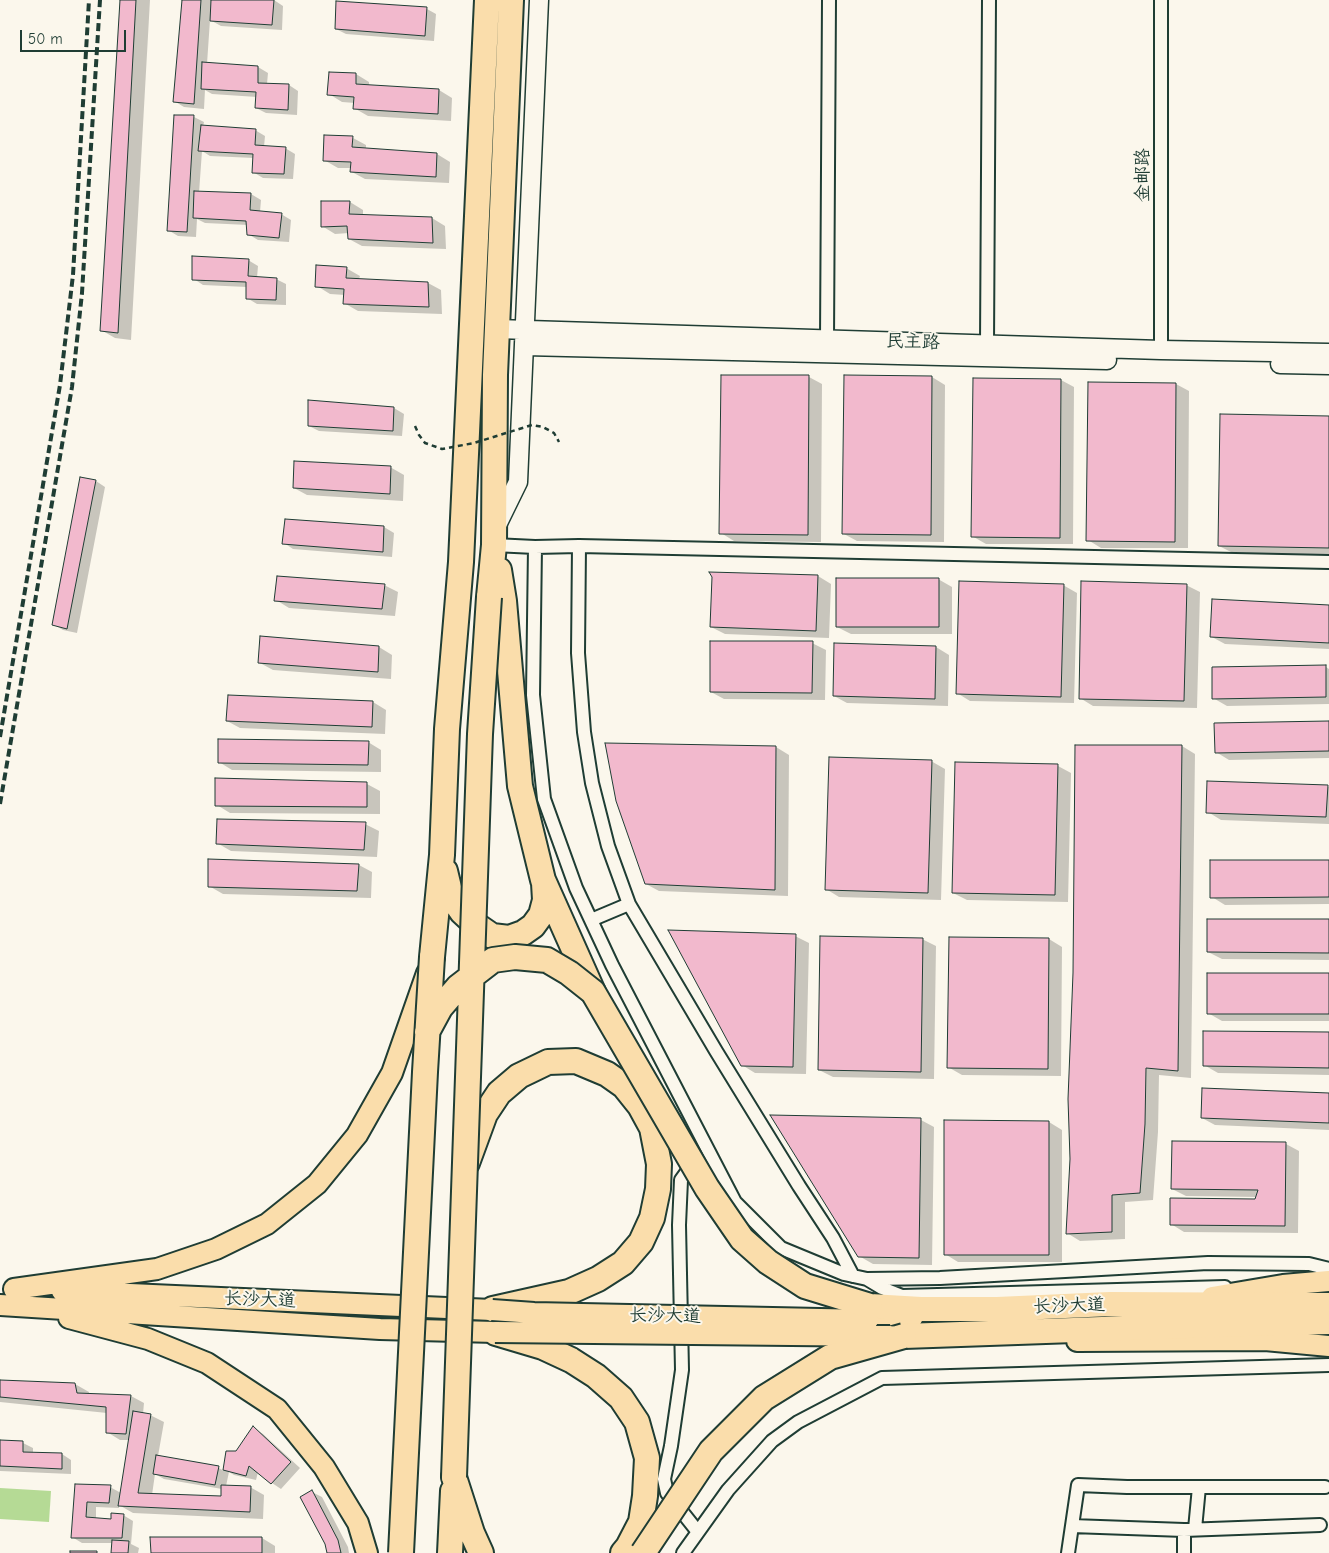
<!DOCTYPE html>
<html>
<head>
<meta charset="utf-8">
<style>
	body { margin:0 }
	#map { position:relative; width:1329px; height:1553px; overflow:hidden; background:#fbf7ec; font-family:"Comic Neue",sans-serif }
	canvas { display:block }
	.scale { position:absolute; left:20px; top:30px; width:106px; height:22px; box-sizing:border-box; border:2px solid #1f3d34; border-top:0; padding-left:6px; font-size:15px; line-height:18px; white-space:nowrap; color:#1f3d34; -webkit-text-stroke:4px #fbf7ec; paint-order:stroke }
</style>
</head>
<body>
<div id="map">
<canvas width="1329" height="1553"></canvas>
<div class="scale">50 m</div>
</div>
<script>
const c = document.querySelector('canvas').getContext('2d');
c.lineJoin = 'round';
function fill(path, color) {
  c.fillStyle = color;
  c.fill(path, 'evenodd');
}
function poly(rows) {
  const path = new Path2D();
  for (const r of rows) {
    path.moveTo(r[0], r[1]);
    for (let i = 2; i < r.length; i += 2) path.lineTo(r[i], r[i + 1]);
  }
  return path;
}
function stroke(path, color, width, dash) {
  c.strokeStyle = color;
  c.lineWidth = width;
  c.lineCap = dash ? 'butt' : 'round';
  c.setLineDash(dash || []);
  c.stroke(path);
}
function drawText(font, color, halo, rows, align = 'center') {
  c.font = font + ' "Comic Neue","LXGW WenKai TC",sans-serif';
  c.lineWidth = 4;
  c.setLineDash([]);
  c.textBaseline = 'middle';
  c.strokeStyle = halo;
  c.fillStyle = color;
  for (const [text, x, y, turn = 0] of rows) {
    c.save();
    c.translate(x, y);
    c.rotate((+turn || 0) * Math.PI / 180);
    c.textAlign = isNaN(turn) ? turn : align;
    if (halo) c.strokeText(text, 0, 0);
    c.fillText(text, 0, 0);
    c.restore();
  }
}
fill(poly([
	[0,1488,51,1491,49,1522,0,1519]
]), '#b5da95');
fill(poly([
	[121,0,150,0,131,340,115,338,101,330],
	[183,0,274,0,283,6,282,30,221,26,210,20,207,64,258,67,268,73,267,84,289,85,298,91,297,115,266,113,256,108,257,97,212,94,205,90,204,109,184,107,174,101],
	[427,9,436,14,434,41,346,34,336,29],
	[356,74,369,82,369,86,439,90,452,98,451,121,368,116,354,108,355,103,342,102,329,94],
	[194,117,204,122,203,127,255,130,265,136,264,147,285,148,295,154,293,179,263,178,253,172,254,158,210,156,202,151,199,193,251,194,261,200,260,212,281,214,291,220,289,242,258,240,248,234,248,225,205,223,197,219,196,237,178,236,168,230],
	[325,137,353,138,366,145,366,150,437,154,450,162,449,183,365,179,352,172,352,168,338,168,324,160],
	[350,202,363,210,363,215,432,218,445,226,446,249,362,246,349,239,349,233,335,234,322,226],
	[248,260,258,266,257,278,276,279,286,284,286,305,257,304,247,298,247,287,203,285,194,279],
	[346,268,360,276,359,279,428,283,441,290,442,314,358,311,344,303,345,295,330,294,317,286],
	[809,377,822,384,821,542,734,541,721,533],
	[932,377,945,385,944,542,857,541,844,534],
	[1061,380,1074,387,1073,544,986,544,972,536],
	[1176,384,1189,391,1188,548,1101,548,1088,540],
	[309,401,394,408,404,414,402,436,319,431,309,426],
	[1329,418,1329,555,1233,553,1219,546],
	[390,467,404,475,403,501,307,495,294,488],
	[96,481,105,487,77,633,63,630,53,624],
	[384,527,394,533,392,557,293,549,284,543],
	[818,576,831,584,829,638,725,634,711,627],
	[938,579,952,587,952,634,851,634,837,627],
	[384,585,398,592,395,616,289,608,276,600],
	[1063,585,1077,593,1074,703,970,701,957,693],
	[1186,585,1200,592,1197,708,1093,706,1080,698],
	[1329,606,1329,649,1225,644,1212,637],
	[812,643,826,650,825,700,724,699,711,692],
	[379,647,392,655,391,679,273,670,260,663],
	[936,647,949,655,948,706,847,703,834,696],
	[1326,667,1329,669,1329,704,1227,706,1213,698],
	[373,702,386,710,385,734,240,728,227,721],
	[1329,722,1329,758,1229,760,1216,752],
	[368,742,381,750,381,772,232,770,219,762],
	[607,744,776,747,789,755,788,896,659,891,646,884],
	[1182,746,1195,754,1191,1078,1159,1075,1158,1132,1153,1200,1125,1202,1125,1239,1080,1241,1067,1233,1071,1159,1074,973],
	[931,761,945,769,941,900,839,897,826,889],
	[1058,766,1071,773,1068,902,967,900,953,893],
	[367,784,380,791,380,814,230,813,217,805],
	[1327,786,1329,787,1329,824,1221,820,1208,812],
	[365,824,379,831,377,857,231,851,217,843],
	[1329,861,1329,904,1225,905,1212,897],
	[359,865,372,872,371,898,223,894,209,886],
	[1329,920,1329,960,1222,959,1208,952],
	[795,936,809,943,806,1074,755,1073,742,1065],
	[950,938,1049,939,1062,947,1061,1076,962,1075,948,1067],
	[922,939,936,946,934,1079,833,1077,819,1070],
	[1329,974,1329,1021,1222,1021,1208,1013],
	[1329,1034,1329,1075,1218,1073,1204,1065],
	[1329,1094,1329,1130,1215,1125,1202,1118],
	[921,1120,934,1127,932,1265,873,1264,859,1256],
	[1049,1122,1062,1130,1062,1262,958,1262,945,1254],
	[1173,1142,1286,1144,1299,1151,1298,1233,1184,1232,1171,1224,1256,1200,1257,1197,1186,1196,1172,1189],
	[0,1381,75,1384,89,1392,89,1394,131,1396,144,1403,143,1414,150,1415,164,1422,158,1456,219,1468,224,1471,227,1452,237,1453,253,1428,263,1434,300,1468,281,1489,272,1483,258,1472,256,1480,234,1475,229,1472,226,1486,250,1487,264,1495,263,1519,133,1513,119,1505,119,1508,96,1507,96,1519,112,1521,123,1515,133,1521,131,1544,139,1548,138,1553,112,1553,113,1543,82,1543,72,1537,76,1485,110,1487,121,1493,129,1440,120,1440,107,1432,107,1413,0,1402],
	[155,1474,164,1479,222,1489,222,1497,152,1495],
	[0,1441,23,1443,33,1448,33,1453,62,1454,71,1460,71,1474,0,1471],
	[312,1492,322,1497,348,1547,349,1553,328,1553],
	[262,1538,275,1546,275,1553,152,1553,152,1539]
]), '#0003');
const building = poly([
	[120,0,136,0,118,333,100,331,120,0],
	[182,0,201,0,194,104,173,102,182,0],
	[211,0,274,0,272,25,210,21,211,0],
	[336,1,427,7,425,36,335,29,336,1],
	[202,62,258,66,258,83,289,84,288,110,255,108,256,92,201,89,202,62],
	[329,72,356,73,356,84,439,89,438,114,353,109,354,97,327,95,329,72],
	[174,115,194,115,187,232,167,231,174,115],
	[201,125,256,129,255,145,286,147,284,174,252,173,253,154,198,151,201,125],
	[324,135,353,136,352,147,437,153,436,177,350,172,351,162,323,161,324,135],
	[194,191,251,193,250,210,282,213,279,238,247,235,246,221,193,218,194,191],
	[321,201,350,201,349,214,432,217,433,243,348,239,347,226,321,227,321,201],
	[192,256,249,259,248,276,277,278,276,300,246,299,246,282,192,280,192,256],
	[316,265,347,267,346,278,428,282,429,307,343,304,344,289,315,287,316,265],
	[721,375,809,375,808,535,719,534,721,375],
	[844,375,932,376,931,535,842,534,844,375],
	[973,378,1061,379,1060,538,971,537,973,378],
	[1088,382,1176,383,1175,542,1086,541,1088,382],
	[308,400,394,407,393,431,308,426,308,400],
	[1220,414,1329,416,1329,548,1218,546,1220,414],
	[294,461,391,466,390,494,293,488,294,461],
	[80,477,96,480,67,629,52,625,80,477],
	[285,519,384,526,383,552,282,544,285,519],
	[709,572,818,575,816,631,710,627,712,577,709,572],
	[277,576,385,584,382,609,274,601,277,576],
	[836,578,939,578,939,627,836,627,836,578],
	[959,581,1064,584,1061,697,956,694,959,581],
	[1081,581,1187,584,1184,701,1079,699,1081,581],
	[1212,599,1329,605,1329,643,1210,637,1212,599],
	[260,636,379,646,378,672,258,663,260,636],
	[710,641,813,641,812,693,710,692,710,641],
	[834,643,936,646,935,699,833,696,834,643],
	[1326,665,1326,697,1212,699,1212,667,1326,665],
	[228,695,373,701,372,727,226,721,228,695],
	[1329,721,1329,751,1215,753,1214,723,1329,721],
	[218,739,369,741,368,765,218,763,218,739],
	[605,743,776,746,775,890,645,884,616,801,605,743],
	[1075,745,1182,745,1178,1071,1146,1068,1145,1124,1140,1193,1112,1195,1112,1232,1066,1234,1070,1159,1068,1099,1073,973,1075,745],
	[829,757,932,760,928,893,825,890,829,757],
	[955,762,1058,764,1055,895,952,893,955,762],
	[215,778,367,782,367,807,215,806,215,778],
	[1207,781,1328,785,1326,817,1206,813,1207,781],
	[217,819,366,822,364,850,216,844,217,819],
	[208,859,359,864,357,891,208,887,208,859],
	[1210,860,1329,860,1329,897,1210,898,1210,860],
	[1207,919,1329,919,1329,953,1207,952,1207,919],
	[668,930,796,934,793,1067,741,1066,668,930],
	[820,936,923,938,921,1072,818,1070,820,936],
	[949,937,1049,938,1048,1069,947,1068,949,937],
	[1207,973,1329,973,1329,1014,1207,1014,1207,973],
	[1203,1031,1329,1032,1329,1068,1203,1066,1203,1031],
	[1202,1088,1329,1093,1329,1123,1201,1118,1202,1088],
	[770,1115,921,1118,919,1258,858,1257,770,1115],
	[944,1120,1049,1121,1049,1255,944,1255,944,1120],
	[1172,1141,1286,1142,1285,1226,1170,1225,1170,1198,1255,1199,1258,1190,1171,1189,1172,1141],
	[0,1380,75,1383,77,1393,131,1395,126,1434,106,1433,106,1407,0,1397,0,1380],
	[133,1411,151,1414,138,1493,221,1496,221,1485,251,1486,250,1512,118,1506,133,1411],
	[253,1426,291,1462,271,1484,249,1466,246,1476,223,1470,226,1451,236,1451,253,1426],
	[0,1440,23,1441,23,1452,62,1453,62,1469,0,1466,0,1440],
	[156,1455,219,1466,215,1485,153,1474,156,1455],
	[75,1484,111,1485,109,1503,87,1502,86,1517,111,1519,111,1513,124,1514,122,1538,71,1538,75,1484],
	[312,1490,338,1540,341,1553,327,1553,325,1544,300,1497,312,1490],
	[150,1537,262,1537,262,1553,151,1553,150,1537],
	[112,1540,129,1541,128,1553,111,1553,112,1540],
	[70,1551,97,1551,97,1553,70,1553,70,1551]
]);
fill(building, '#f2b9cd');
stroke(building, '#1f3d34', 1);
const street = poly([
	[1161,0,1161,350],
	[827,339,829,0],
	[987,344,989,0],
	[494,545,535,547,533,695,544,799,576,888,612,965,735,1202,781,1248,844,1274,867,1279,940,1278,1208,1263,1309,1264,1329,1269],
	[579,546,578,653,584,732,592,783,608,846,629,904,716,1051,799,1186,833,1238,853,1276],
	[535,547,579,546,1329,562],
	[591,920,629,904],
	[694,1162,681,1180,679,1225,682,1370,671,1446,664,1479,667,1493,698,1532],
	[867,1279,882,1288,902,1296,1225,1287],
	[1072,1526,1184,1530,1320,1525],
	[1195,1529,1199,1487],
	[683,1553,728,1490,772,1441,798,1422,882,1378,1329,1365],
	[1068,1553,1078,1485,1127,1487,1325,1487],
	[1184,1553,1184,1530]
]);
const secondary = poly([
	[497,329,1161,350,1329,353],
	[525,346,1107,360],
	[1280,364,1329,365],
	[496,527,518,482,539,0]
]);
const primary = poly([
	[14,1289,157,1269,216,1249,267,1224,317,1184,357,1135,392,1073,427,973],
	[62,1291,492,1310],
	[1212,1297,1283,1285,1329,1281],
	[0,1305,380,1329,495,1332],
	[69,1318,148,1339,207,1363,277,1409,324,1467,358,1523,367,1553],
	[868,1320,913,1317],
	[1077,1341,1265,1340,1329,1346]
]);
const highway = poly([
	[499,570,504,601,520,786,543,880,593,992],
	[489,597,494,545,495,375,511,0],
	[445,871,451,896,462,912,476,925,492,936,509,938,523,933,533,926,541,915,545,900,544,883],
	[432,957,442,855,447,729,461,562,487,0],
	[467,1163,485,1114,499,1093,519,1076,548,1062,576,1061,607,1074,624,1086,640,1106,652,1128,659,1164,658,1189,652,1218,641,1242,623,1263,598,1279,569,1292,493,1309],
	[870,1306,921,1309,997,1309,1110,1304,1329,1305],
	[496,1333,543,1347,571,1360,596,1376,621,1398,637,1422,647,1458,645,1496,641,1522,628,1547,623,1553],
	[904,1336,1244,1324,1329,1322],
	[454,1477,472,1533,481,1553],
	[450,1553,453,1491]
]);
stroke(street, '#1f3d34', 16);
stroke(secondary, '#1f3d34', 21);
stroke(primary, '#1f3d34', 24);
stroke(highway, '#1f3d34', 28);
stroke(street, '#fbf7ec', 12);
stroke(secondary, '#fbf7ec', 18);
stroke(primary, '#faddab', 20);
stroke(highway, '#faddab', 24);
stroke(poly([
	[0,737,60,385,73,275,89,0],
	[0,804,72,387,82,293,100,0]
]), '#1f3d34', 4, [8, 4]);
const primaryBridge = poly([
	[492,1310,534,1313,868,1320],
	[495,1332,890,1336]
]);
const highwayBridge = poly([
	[427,1032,440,1008,458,987,493,960,515,957,547,960,569,973,593,992,707,1188,742,1239,768,1262,805,1286,870,1306],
	[454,1477,480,734,489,597],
	[401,1553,425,1072,432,957],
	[643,1553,711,1451,764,1398,830,1357,904,1336]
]);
stroke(primaryBridge, '#1f3d34', 24, []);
stroke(highwayBridge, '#1f3d34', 28, []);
stroke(poly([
	[415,426,419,435,425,443,442,449,474,443,532,425,543,427,554,433,559,442]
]), '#1f3d34', 2.5, [5, 4]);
stroke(primaryBridge, '#faddab', 20);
stroke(highwayBridge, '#faddab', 24);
drawText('18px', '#1f3d34', '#fbf7ec', [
	["金邮路",1143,175,-90],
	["民主路",913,342,2],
	["长沙大道",260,1300,2],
	["长沙大道",1069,1306,-2],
	["长沙大道",665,1316,1]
]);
</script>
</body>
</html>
